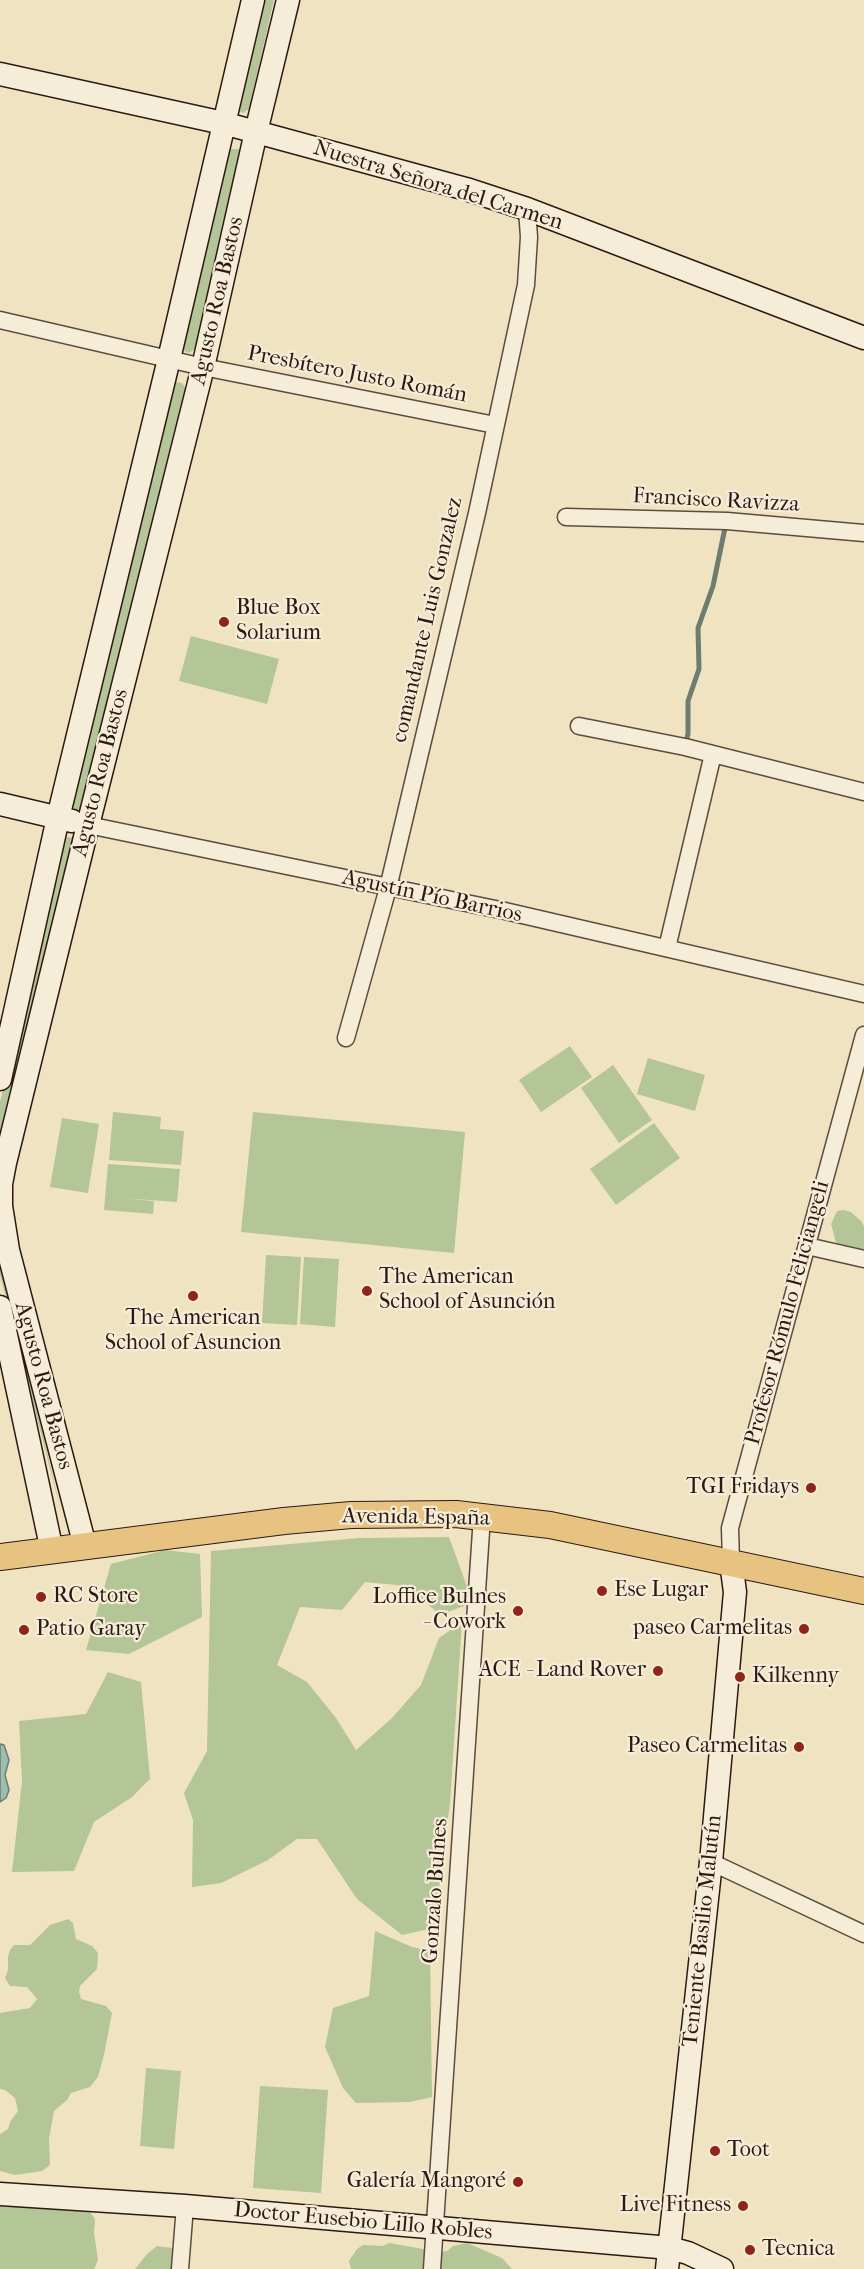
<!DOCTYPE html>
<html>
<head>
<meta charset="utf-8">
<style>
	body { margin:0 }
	canvas { display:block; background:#f0e3c2 }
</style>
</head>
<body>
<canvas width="864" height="2269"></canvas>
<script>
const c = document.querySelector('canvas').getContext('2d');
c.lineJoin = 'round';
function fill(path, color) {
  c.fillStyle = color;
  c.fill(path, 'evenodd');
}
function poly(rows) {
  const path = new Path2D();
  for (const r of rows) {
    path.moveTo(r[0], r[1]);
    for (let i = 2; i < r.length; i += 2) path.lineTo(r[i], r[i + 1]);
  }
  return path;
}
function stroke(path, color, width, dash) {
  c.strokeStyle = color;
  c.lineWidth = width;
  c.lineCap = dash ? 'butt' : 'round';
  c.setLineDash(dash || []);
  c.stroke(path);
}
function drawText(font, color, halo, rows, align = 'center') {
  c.font = font + ' "IM FELL French Canon",serif';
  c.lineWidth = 4.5;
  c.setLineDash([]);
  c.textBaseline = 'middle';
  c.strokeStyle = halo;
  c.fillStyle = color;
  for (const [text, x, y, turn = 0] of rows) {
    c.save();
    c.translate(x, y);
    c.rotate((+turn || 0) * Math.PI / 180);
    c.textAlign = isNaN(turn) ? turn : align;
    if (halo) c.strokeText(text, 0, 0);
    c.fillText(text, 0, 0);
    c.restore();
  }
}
fill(poly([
	[263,0,274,0,249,109,243,113,238,110],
	[229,149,238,149,242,153,195,349,189,353,180,349],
	[176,382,182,383,186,389,87,807,81,811,75,810,72,804,172,383],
	[191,636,279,659,267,704,179,681],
	[66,837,75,838,0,1144,0,1102,64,839],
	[570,1046,592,1077,541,1112,519,1080],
	[648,1058,705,1075,695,1111,637,1094],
	[613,1065,652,1120,619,1143,581,1088],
	[113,1112,161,1117,160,1129,184,1131,181,1165,109,1160],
	[253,1112,465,1132,454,1253,241,1232],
	[62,1118,99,1124,88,1193,50,1187],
	[654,1123,680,1158,616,1205,590,1169],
	[108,1164,180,1169,177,1202,121,1198,154,1201,153,1214,104,1210],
	[844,1210,851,1212,862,1222,864,1227,864,1262,838,1250,831,1224,837,1211],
	[0,1253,33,1387,32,1389,62,1515,0,1275],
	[266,1255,301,1257,297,1325,262,1323],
	[304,1257,339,1259,335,1327,300,1324],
	[449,1537,469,1592,464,1606,440,1615,407,1586,365,1582,342,1610,300,1607,277,1665,307,1682,336,1718,356,1750,392,1718,421,1685,439,1638,462,1622,450,1803,434,1928,402,1935,357,1899,317,1839,297,1839,268,1860,221,1883,192,1887,193,1820,184,1793,207,1751,211,1551,359,1538],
	[165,1550,200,1554,202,1617,129,1654,86,1650,111,1564],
	[108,1672,141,1682,150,1779,132,1797,94,1822,74,1871,12,1872,22,1781,19,1721,86,1714],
	[68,1919,73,1923,76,1939,92,1946,98,1953,97,1969,80,1986,79,1992,81,1999,106,2006,112,2013,104,2055,98,2077,90,2087,71,2093,67,2100,54,2111,49,2139,50,2165,42,2171,15,2175,0,2171,0,2134,8,2129,10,2122,18,2111,15,2098,5,2090,0,2089,0,2013,30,2008,37,1999,27,1987,10,1986,5,1978,8,1970,8,1957,10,1950,14,1945,30,1945,50,1925],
	[375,1931,412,1947,430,1951,432,2097,410,2102,356,2103,343,2088,325,2047,333,2008,369,1996],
	[146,2068,181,2071,174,2149,140,2146],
	[260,2086,328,2090,321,2193,253,2188],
	[0,2193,87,2208,95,2219,94,2233,98,2260,94,2269,0,2269],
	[389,2243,440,2252,447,2251,453,2246,467,2243,502,2258,512,2269,351,2269,349,2261,357,2249,363,2245,383,2246],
	[157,2246,172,2248,184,2256,187,2269,135,2269,147,2254]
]), '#b4c597');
const water = poly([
	[0,1744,4,1745,9,1760,5,1775,9,1790,6,1798,0,1802,0,1744]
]);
fill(water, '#9bbfae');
stroke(water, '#6f7d70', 1.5);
stroke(poly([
	[685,745,688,734,688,701,699,669,698,628,713,586,726,523]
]), '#6f7d70', 5);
const street = poly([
	[0,320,203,367,495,425],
	[566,517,727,521,864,533],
	[579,726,685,747,864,792],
	[88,825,505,911,864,994],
	[667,948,713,754],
	[346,1038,388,888,477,513,526,285,529,237,527,209],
	[807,1246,864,1259],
	[731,1562,730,1528,864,1035],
	[711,1862,864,1934],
	[180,2269,185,2206],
	[432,2269,482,1516]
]);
const secondary = poly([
	[0,74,223,123,466,189,527,209,864,338],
	[0,804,72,821],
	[0,1079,58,818,169,359,253,0],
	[0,1307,52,1551],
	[85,1546,8,1250,1,1206,1,1184,5,1163,88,825,203,367,256,132,288,0],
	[0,2194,185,2206,670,2248,688,2253,722,2269],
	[667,2269,711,1862,735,1592,731,1562]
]);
const primary = poly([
	[0,1557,284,1521,351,1515,456,1514,550,1525,864,1591]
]);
stroke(street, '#5d4c3e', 19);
stroke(secondary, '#2c1912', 25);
stroke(primary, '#2c1912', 28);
stroke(street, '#f5edd7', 16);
stroke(secondary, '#f5edd7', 22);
stroke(primary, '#e8c281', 26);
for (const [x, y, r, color] of [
	[224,622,6,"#8f2418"],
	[367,1291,6,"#8f2418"],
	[193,1296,6,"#8f2418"],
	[811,1488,6,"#8f2418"],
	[602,1591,6,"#8f2418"],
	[41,1597,6,"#8f2418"],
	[518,1611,6,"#8f2418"],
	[804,1629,6,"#8f2418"],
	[24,1630,6,"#8f2418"],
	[658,1671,6,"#8f2418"],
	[740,1677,6,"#8f2418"],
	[799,1747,6,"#8f2418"],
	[715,2151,6,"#8f2418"],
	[518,2182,6,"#8f2418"],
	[743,2206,6,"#8f2418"],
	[750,2250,6,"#8f2418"]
]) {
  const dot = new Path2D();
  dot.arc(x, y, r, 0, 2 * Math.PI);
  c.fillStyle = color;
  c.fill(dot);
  stroke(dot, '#f5edd7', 2);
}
drawText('22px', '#2c1912', '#f5edd7', [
	["Nuestra Señora del Carmen",438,186,17],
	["Agusto Roa Bastos",218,301,-77],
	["Presbítero Justo Román",357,375,11],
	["Francisco Ravizza",716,501,3],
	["comandante Luis Gonzalez",428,620,-77],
	["Agusto Roa Bastos",101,773,-76],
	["Agustín Pío Barrios",432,897,12],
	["Profesor Rómulo Feliciangeli",788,1313,-75],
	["Agusto Roa Bastos",43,1386,75],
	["Avenida España",416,1518,1],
	["Gonzalo Bulnes",436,1891,-86],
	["Teniente Basilio Malutín",703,1931,-84],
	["Doctor Eusebio Lillo Robles",363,2222,5]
]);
drawText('22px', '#2c1912', '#f5edd7', [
	["Blue Box",236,609],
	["Solarium",236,634],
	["The American",379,1278],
	["School of Asunción",379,1303],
	["The American",193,1319,"center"],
	["School of Asuncion",193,1344,"center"],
	["TGI Fridays",799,1488,"right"],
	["Ese Lugar",614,1591],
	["RC Store",53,1597],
	["Loffice Bulnes",506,1598,"right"],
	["- Cowork",506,1623,"right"],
	["paseo Carmelitas",792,1629,"right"],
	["Patio Garay",36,1630],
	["ACE - Land Rover",646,1671,"right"],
	["Kilkenny",752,1677],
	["Paseo Carmelitas",787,1747,"right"],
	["Toot",727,2151],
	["Galería Mangoré",506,2182,"right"],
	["Live Fitness",731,2206,"right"],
	["Tecnica",762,2250]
], 'left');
</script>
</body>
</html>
